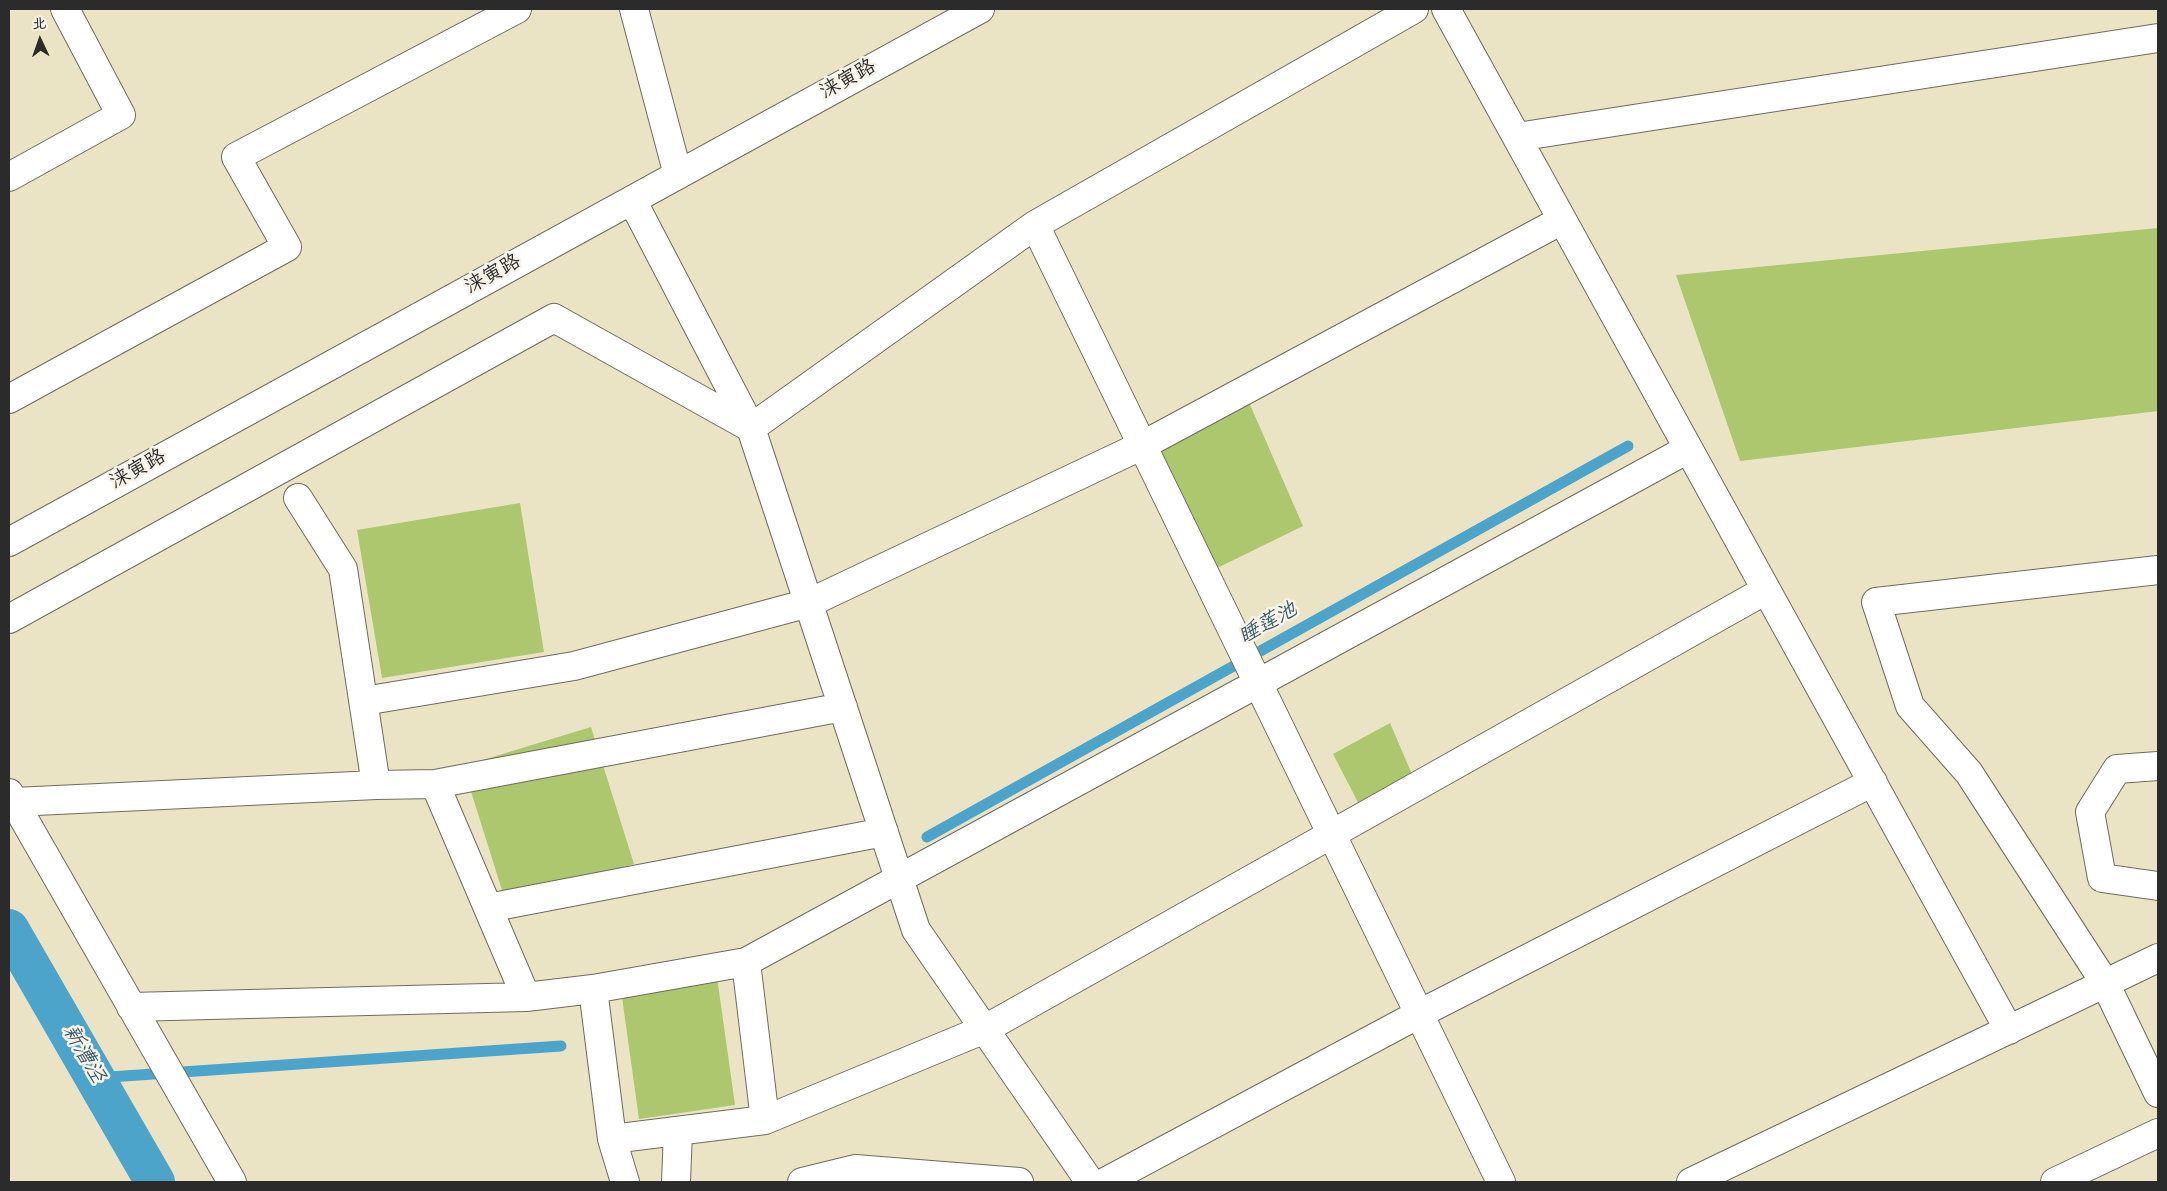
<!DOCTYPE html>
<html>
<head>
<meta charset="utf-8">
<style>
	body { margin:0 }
	#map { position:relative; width:2167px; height:1191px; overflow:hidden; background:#eae4c5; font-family:"Indie Flower","LXGW WenKai TC",sans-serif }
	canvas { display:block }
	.frame { position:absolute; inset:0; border:10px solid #2b2b2b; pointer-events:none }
	.north { position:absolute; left:15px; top:15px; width:50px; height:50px; -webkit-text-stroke:4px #f7f3e8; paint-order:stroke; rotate:357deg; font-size:14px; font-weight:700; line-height:20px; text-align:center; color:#2b2b2b }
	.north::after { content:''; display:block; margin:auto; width:18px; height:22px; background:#2b2b2b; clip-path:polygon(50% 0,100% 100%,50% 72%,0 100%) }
</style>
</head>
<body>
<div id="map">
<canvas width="2167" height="1191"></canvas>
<div class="frame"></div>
<div class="north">北</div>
</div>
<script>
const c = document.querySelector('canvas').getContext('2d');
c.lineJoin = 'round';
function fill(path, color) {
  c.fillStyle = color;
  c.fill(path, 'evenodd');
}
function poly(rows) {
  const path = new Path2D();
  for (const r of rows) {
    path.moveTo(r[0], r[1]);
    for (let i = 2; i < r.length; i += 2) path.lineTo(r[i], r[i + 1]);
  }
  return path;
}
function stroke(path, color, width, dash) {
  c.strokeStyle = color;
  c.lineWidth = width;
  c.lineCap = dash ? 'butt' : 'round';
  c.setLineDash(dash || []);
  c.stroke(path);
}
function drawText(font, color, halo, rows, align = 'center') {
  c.font = font + ' "Indie Flower","LXGW WenKai TC",sans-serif';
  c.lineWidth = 5;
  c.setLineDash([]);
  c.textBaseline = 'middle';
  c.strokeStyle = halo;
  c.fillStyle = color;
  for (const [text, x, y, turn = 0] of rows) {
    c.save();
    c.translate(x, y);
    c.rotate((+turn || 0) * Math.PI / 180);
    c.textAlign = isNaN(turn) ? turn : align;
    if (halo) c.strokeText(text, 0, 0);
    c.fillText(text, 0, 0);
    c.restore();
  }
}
fill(poly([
	[2158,228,2158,411,1740,461,1676,275],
	[1248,400,1303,526,1211,571,1152,449],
	[520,503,544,652,382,678,357,530],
	[1390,723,1414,779,1362,810,1333,754],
	[591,727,634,864,506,903,463,766],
	[716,970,735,1105,639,1119,620,983]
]), '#acc76d');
stroke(poly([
	[927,837,1628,446],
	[95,1078,561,1046]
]), '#4da4ca', 11);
stroke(poly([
	[9,929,155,1182]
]), '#4da4ca', 40);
const minor = poly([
	[634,9,678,175],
	[1446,9,2009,1030],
	[1517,137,2158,38],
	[9,177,121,115,65,9],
	[632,200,751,428,916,930,1090,1182],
	[1035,225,1501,1182],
	[9,399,287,247,236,157,517,9],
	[1688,449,746,962,765,1120,985,1029,1766,590],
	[298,498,343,569,376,785,435,784,526,997,593,989,612,1139,625,1182],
	[9,542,980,9],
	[2158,570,1876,602,1910,706,1969,773,2105,983,2158,1093],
	[9,619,554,318,751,428,1035,225,1414,9],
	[364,701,574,666,809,603,1143,445,1562,220],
	[2158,766,2117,769,2090,812,2102,878,2158,886],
	[435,784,843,707],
	[9,793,232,1182],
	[14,802,376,785],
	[488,908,884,832],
	[593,989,746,962],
	[131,1007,526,997],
	[612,1139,765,1120],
	[676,1182,678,1131],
	[802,1182,855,1169],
	[857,1182,855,1169,1019,1182],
	[1105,1182,1419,1014,1873,782],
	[1691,1182,2158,958],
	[2055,1182,2158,1133]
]);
stroke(minor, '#6e6c61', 30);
stroke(minor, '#fff', 28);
drawText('20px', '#2b2b2b', '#f7f3e8', [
	["涞寅路",849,81,-29],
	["涞寅路",494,276,-29],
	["涞寅路",139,471,-29]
]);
drawText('italic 21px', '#395b6b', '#f7f3e8', [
	["睡莲池",1269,625,-29],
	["新漕泾",82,1055,60]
]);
</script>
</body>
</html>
